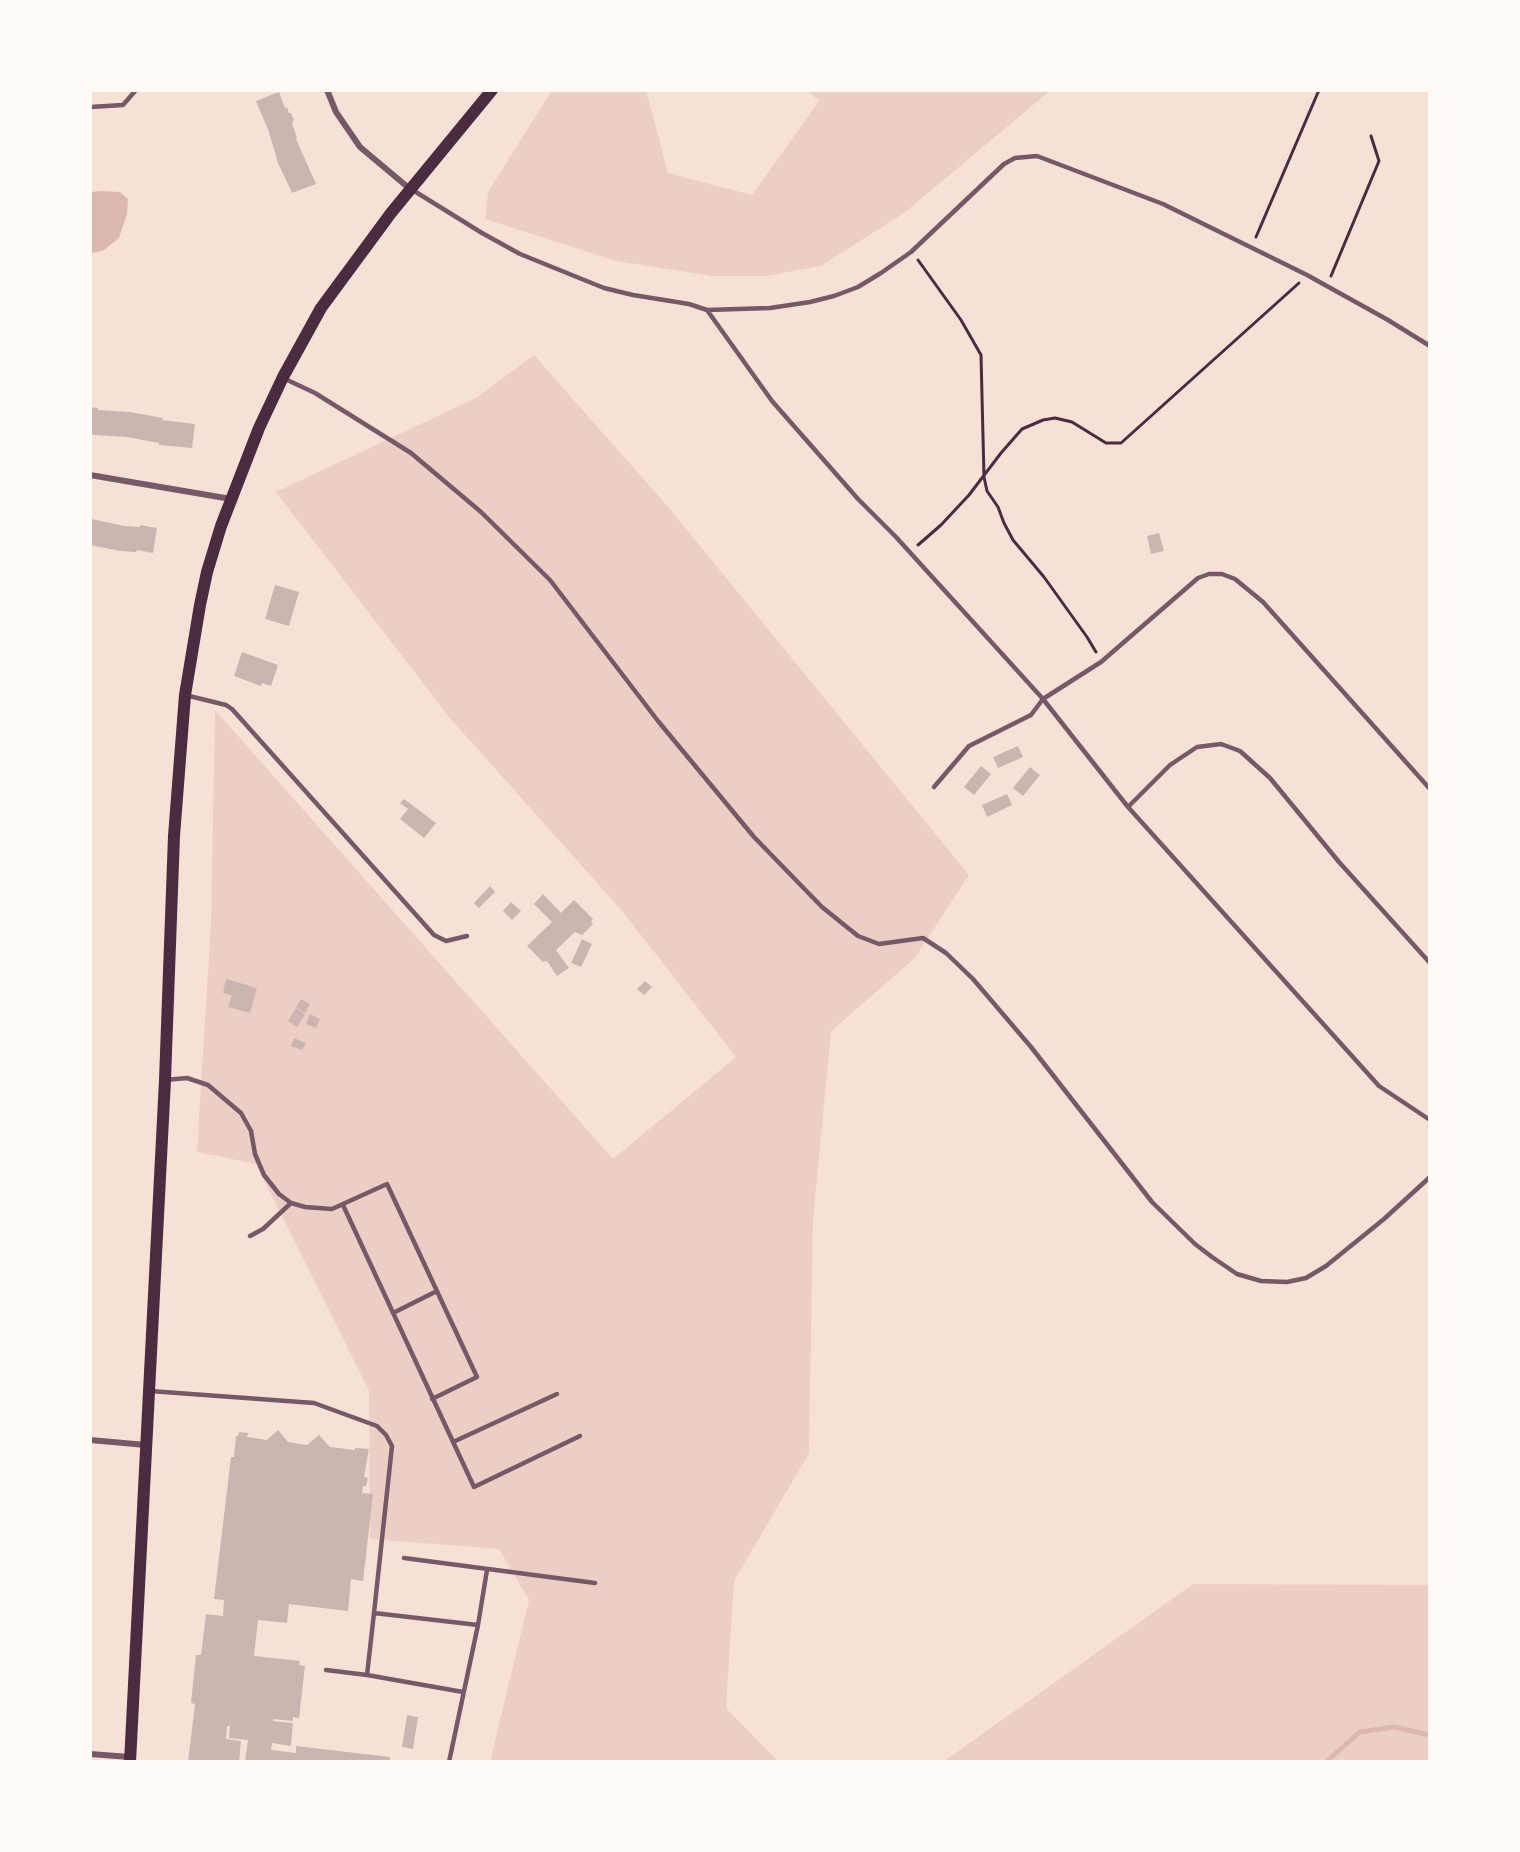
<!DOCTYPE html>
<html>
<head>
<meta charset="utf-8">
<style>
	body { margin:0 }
	#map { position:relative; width:1520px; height:1852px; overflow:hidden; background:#f7e1d7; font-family:"Exo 2",sans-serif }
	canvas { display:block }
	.frame { position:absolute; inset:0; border:92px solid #fffaf5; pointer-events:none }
</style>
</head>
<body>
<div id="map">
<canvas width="1520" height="1852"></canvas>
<div class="frame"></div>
</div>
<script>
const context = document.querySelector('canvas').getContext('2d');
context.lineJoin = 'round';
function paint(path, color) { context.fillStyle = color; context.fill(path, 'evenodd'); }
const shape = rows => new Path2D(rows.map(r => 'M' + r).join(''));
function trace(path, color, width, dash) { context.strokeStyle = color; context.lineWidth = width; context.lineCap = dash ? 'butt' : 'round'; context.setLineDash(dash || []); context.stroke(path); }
paint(shape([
	[552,90,646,90,668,173,752,195,819,101,807,90,1051,90,904,213,821,266,766,276,712,276,616,261,485,219,488,192],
	[534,355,669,508,969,875,914,959,831,1031,813,1220,809,1453,734,1581,726,1708,779,1762,490,1762,529,1600,499,1549,370,1539,369,1391,256,1164,197,1152,211,922,215,710,613,1159,736,1057,623,912,449,717,276,492,476,398],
	[1193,1584,1430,1585,1430,1762,943,1762]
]), '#ebcfc5');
paint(shape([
	[102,191,120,192,128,199,127,214,119,238,104,250,90,254,90,192]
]), '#dcb8b0');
trace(shape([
	[1326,1762,1360,1732,1394,1727,1430,1735]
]), '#dcb8b0', 5);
paint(shape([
	[279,92,285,108,287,107,289,113,291,113,294,120,292,123,297,138,296,139,316,184,292,193,278,163,269,132,256,101],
	[90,407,98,408,98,410,130,412,163,418,162,420,195,424,192,448,159,445,159,443,127,437,94,435,90,433],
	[92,519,124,526,140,527,140,525,157,528,153,553,137,550,136,552,120,551,90,545],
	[1159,533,1164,551,1151,554,1147,536],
	[275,585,299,592,289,626,265,619],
	[242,652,278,665,271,686,262,683,261,686,234,676],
	[1018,746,1023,757,998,768,993,757],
	[981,766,991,774,974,795,964,787],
	[1030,767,1040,775,1023,796,1013,788],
	[1007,794,1012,805,987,817,982,805],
	[404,799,436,823,424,838,400,819,408,809,400,803],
	[490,886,495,892,479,908,474,903],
	[543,894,561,913,574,900,593,919,591,922,593,924,582,935,575,932,556,950,569,968,557,976,547,961,543,962,527,946,552,922,534,904],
	[511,902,521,911,512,920,503,911],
	[582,939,592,944,581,967,571,963],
	[226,979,257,988,250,1013,228,1007,232,995,223,993],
	[645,981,652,987,644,995,637,989],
	[301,999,310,1004,305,1013,296,1007],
	[296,1008,305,1014,297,1027,288,1021],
	[310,1014,320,1019,316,1028,306,1024],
	[294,1038,306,1043,302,1050,291,1046],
	[278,1430,288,1442,307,1445,319,1435,330,1447,355,1450,355,1448,369,1449,364,1477,368,1478,366,1486,363,1486,362,1495,363,1493,373,1494,363,1581,351,1579,348,1611,289,1604,287,1623,258,1620,254,1656,300,1661,299,1665,305,1666,299,1718,293,1717,293,1721,274,1719,273,1721,293,1723,291,1746,272,1743,271,1750,296,1753,296,1746,390,1757,390,1762,245,1762,248,1740,229,1738,230,1726,227,1726,226,1739,241,1741,239,1762,188,1762,195,1704,191,1703,196,1655,201,1655,206,1614,223,1616,224,1600,214,1599,231,1457,234,1457,236,1436,238,1436,239,1432,248,1433,247,1437,267,1440],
	[407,1715,418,1717,413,1749,402,1747]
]), '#ccb4b1');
trace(shape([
	[1256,237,1319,90],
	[918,260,961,320,981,355,984,477,987,491,998,507,1004,523,1013,540,1044,577,1087,637,1096,652],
	[1331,276,1379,161,1371,136],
	[918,545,941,525,969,495,1001,453,1022,429,1043,420,1055,418,1072,422,1106,443,1121,443,1299,283]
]), '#4a2c40', 3);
trace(shape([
	[90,107,123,105,136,90],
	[411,189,482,233,520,254,604,288,633,295,689,304,707,310,772,401,858,499,896,537,1043,699,1128,807,1379,1086,1430,1120],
	[707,310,770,308,810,302,834,296,858,287,881,273,911,252,1004,164,1015,158,1037,156,1163,204,1307,275,1388,320,1430,346],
	[283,378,315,393,411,453,481,512,550,580,658,721,754,837,822,907,858,936,879,944,923,938,946,953,973,979,1031,1047,1152,1202,1195,1244,1212,1257,1237,1274,1261,1281,1287,1282,1306,1278,1326,1266,1384,1219,1430,1177],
	[185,695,226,705,232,709,434,935,446,941,467,936],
	[934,787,969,746,1031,715,1043,699,1101,662,1198,578,1209,574,1222,574,1235,579,1263,602,1430,789],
	[1128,807,1170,765,1197,747,1221,744,1240,751,1270,778,1339,862,1430,963],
	[165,1080,187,1078,208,1085,241,1113,251,1131,255,1154,264,1175,279,1194,291,1203,305,1207,332,1209,387,1184,477,1377,432,1399],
	[343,1205,474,1487,580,1436],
	[250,1236,263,1229,291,1203],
	[393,1313,437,1291],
	[150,1391,314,1403,377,1426,386,1435,392,1446,374,1613,478,1625,449,1762],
	[453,1442,557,1394],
	[404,1558,595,1583],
	[374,1613,367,1675,463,1692],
	[478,1625,487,1570],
	[326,1670,367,1675]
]), '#755966', 4.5);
trace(shape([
	[327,90,336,112,360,147,410,189],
	[90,475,231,499],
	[90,1440,146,1445],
	[90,1754,130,1757]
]), '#755966', 6);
trace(shape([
	[130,1762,165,1080,174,836,185,695,200,605,207,572,221,526,259,428,283,377,321,308,391,213,492,90]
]), '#4a2c40', 12);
</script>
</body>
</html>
